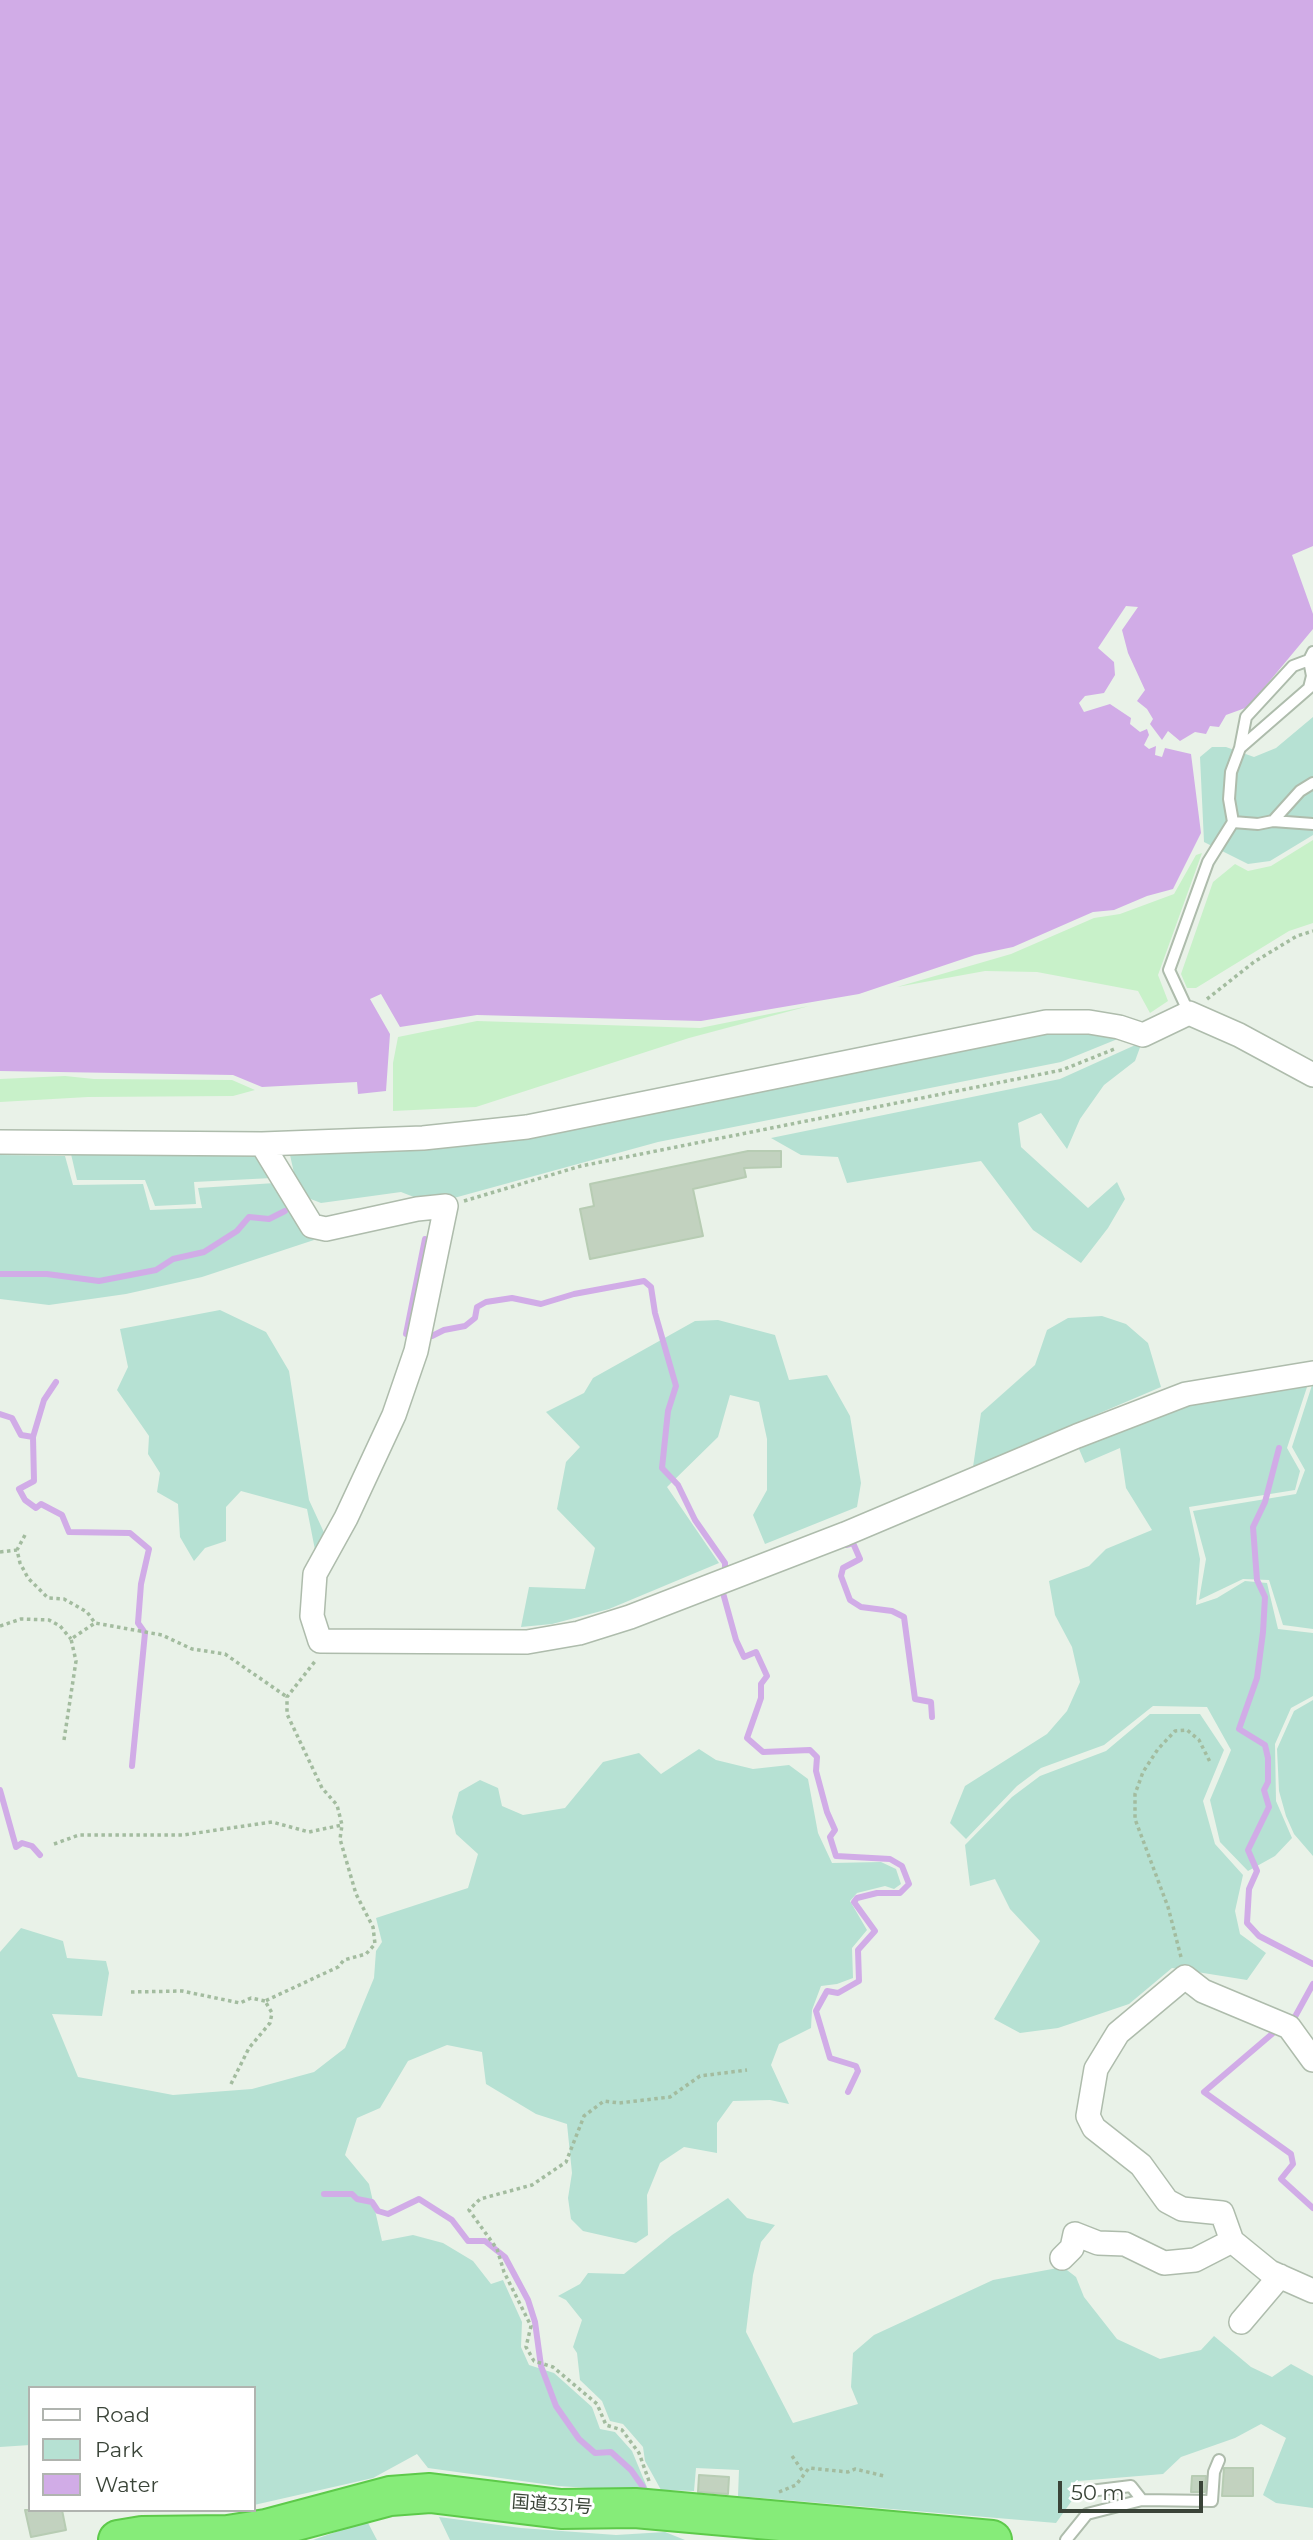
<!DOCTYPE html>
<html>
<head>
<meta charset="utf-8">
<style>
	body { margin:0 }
	#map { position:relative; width:1313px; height:2540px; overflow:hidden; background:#e9f2e8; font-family:Montserrat,sans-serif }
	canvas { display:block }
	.legend { position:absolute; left:28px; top:2386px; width:228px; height:126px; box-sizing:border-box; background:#fff; border:2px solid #b0b4af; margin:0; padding:9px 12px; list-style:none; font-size:21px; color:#3a4438 }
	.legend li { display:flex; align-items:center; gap:14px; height:35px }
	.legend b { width:35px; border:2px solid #b0b4af }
	.scale { position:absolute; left:1058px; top:2481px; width:145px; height:32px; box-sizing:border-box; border:4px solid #3a4438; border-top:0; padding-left:9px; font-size:21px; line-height:24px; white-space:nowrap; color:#3a4438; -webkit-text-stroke:5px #fff; paint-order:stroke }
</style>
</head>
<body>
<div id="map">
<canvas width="1313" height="2540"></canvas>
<ul class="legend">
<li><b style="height:9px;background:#fff"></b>Road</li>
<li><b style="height:19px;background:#b6e1d3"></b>Park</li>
<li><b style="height:19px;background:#d1ace7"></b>Water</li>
</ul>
<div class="scale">50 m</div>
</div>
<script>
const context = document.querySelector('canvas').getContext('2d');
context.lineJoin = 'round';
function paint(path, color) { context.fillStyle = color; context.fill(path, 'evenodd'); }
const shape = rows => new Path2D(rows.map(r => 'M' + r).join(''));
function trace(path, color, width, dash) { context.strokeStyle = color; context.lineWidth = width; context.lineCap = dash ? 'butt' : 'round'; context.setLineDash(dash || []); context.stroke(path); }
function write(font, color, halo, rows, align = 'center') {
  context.font = font + ' Montserrat,"Noto Sans JP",sans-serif'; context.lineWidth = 6; context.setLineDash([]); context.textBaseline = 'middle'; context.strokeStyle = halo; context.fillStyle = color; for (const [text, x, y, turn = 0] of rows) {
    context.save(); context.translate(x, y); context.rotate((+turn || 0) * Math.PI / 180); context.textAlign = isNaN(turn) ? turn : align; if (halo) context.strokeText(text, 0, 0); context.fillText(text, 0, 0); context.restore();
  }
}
paint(shape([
	[1313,717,1313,835,1270,861,1248,864,1204,842,1200,757,1212,747,1226,747,1254,757,1276,748],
	[1074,1031,1120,1038,1061,1062,658,1142,432,1204,401,1192,321,1203,308,1198,294,1173,290,1155,385,1152,520,1135,1040,1033],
	[1142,1042,1135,1061,1104,1085,1080,1119,1067,1149,1041,1113,1018,1123,1021,1147,1088,1208,1117,1182,1125,1199,1108,1228,1081,1263,1033,1230,981,1161,847,1183,838,1157,801,1155,771,1138,1060,1079],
	[71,1154,259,1154,272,1178,194,1182,196,1204,155,1206,145,1180,77,1180],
	[0,1155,65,1156,73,1185,143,1184,150,1210,202,1208,198,1188,275,1183,314,1240,202,1277,126,1294,49,1305,0,1299],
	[220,1310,266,1332,289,1371,309,1500,327,1539,316,1555,307,1509,241,1491,226,1507,226,1541,205,1548,194,1561,180,1537,178,1504,157,1492,160,1473,148,1454,149,1436,117,1390,128,1367,120,1329],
	[1102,1316,1126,1324,1148,1343,1161,1387,973,1467,981,1413,1035,1365,1047,1330,1068,1318],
	[718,1320,775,1335,789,1380,827,1375,850,1416,861,1483,857,1507,765,1544,753,1515,767,1490,767,1439,759,1402,730,1395,718,1437,667,1487,719,1563,609,1609,552,1624,521,1627,529,1587,585,1589,595,1548,557,1509,566,1462,580,1447,546,1412,584,1393,593,1378,695,1321],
	[1309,1381,1287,1448,1300,1471,1295,1490,1189,1507,1200,1559,1196,1605,1217,1598,1245,1581,1267,1583,1278,1629,1313,1633,1313,1696,1291,1708,1275,1744,1276,1801,1292,1838,1275,1856,1248,1871,1220,1842,1210,1800,1231,1750,1207,1707,1153,1706,1104,1745,1041,1768,1017,1786,966,1839,950,1823,965,1786,1047,1734,1067,1711,1080,1682,1072,1647,1055,1615,1049,1581,1089,1566,1106,1549,1152,1530,1126,1488,1120,1448,1085,1463,1076,1442,1197,1399],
	[1313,1382,1313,1629,1283,1625,1269,1580,1243,1579,1199,1600,1206,1559,1193,1511,1296,1494,1305,1470,1292,1447],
	[1313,1700,1313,1856,1294,1834,1286,1816,1279,1791,1277,1749,1294,1711],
	[1150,1714,1200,1714,1224,1750,1203,1801,1215,1844,1243,1875,1235,1911,1240,1934,1266,1953,1247,1980,1172,1968,1129,2004,1058,2028,1020,2033,994,2019,1040,1941,1010,1909,995,1879,970,1886,965,1845,1012,1797,1040,1776,1106,1751],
	[699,1749,716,1760,753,1769,789,1765,808,1779,818,1833,832,1863,881,1862,896,1869,901,1884,894,1889,885,1886,857,1893,850,1901,867,1930,852,1948,853,1978,837,1984,821,1986,812,2010,811,2028,779,2044,771,2065,789,2104,770,2100,733,2101,717,2123,717,2153,684,2147,660,2163,647,2195,648,2235,636,2243,583,2231,571,2219,568,2198,572,2173,567,2124,536,2114,486,2084,482,2052,447,2045,408,2061,380,2108,357,2118,345,2155,369,2184,382,2241,413,2235,443,2243,473,2261,491,2284,503,2280,522,2322,521,2347,529,2365,554,2373,592,2407,600,2429,615,2432,632,2451,649,2492,558,2486,428,2468,417,2454,373,2478,254,2505,254,2388,30,2388,30,2445,0,2447,0,1952,21,1928,63,1941,67,1958,106,1961,109,1973,102,2016,52,2014,78,2077,173,2095,252,2089,314,2072,345,2048,374,1978,376,1951,382,1942,376,1918,468,1888,478,1854,456,1834,452,1817,459,1792,480,1780,498,1788,502,1806,523,1815,565,1808,603,1762,639,1753,661,1774],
	[728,2198,747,2218,775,2225,761,2242,753,2275,746,2332,793,2423,858,2404,851,2387,853,2353,874,2335,993,2280,1063,2267,1076,2277,1084,2297,1117,2339,1160,2359,1201,2350,1214,2336,1251,2367,1272,2377,1291,2364,1313,2376,1313,2508,1276,2503,1263,2495,1286,2438,1261,2424,1235,2438,1181,2457,1163,2474,1078,2481,1073,2499,1056,2523,738,2496,739,2470,696,2468,694,2491,661,2490,645,2461,643,2447,623,2424,610,2421,602,2401,580,2380,577,2353,573,2347,582,2320,566,2300,558,2296,580,2284,588,2273,624,2274,672,2235],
	[439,2517,521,2528,616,2535,665,2532,685,2540,450,2540],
	[367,2521,377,2540,313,2540]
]), '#b6e1d3');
paint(shape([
	[1313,840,1313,923,1289,931,1196,988,1187,988,1181,974,1213,882,1235,864,1248,871,1271,866],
	[1202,853,1158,975,1168,1001,1150,1013,1138,991,1037,972,985,971,897,987,1011,954,1094,918,1120,914,1174,894,1196,855],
	[809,1006,689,1038,476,1107,393,1111,393,1063,398,1037,477,1021,700,1028],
	[65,1076,94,1079,232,1080,255,1090,233,1096,88,1097,0,1102,0,1079]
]), '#c8f1c9');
paint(shape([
	[0,0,1313,0,1313,546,1292,555,1313,614,1313,629,1248,707,1226,715,1219,727,1210,726,1206,734,1195,732,1180,741,1168,731,1162,740,1150,724,1153,719,1147,709,1137,701,1145,690,1128,653,1122,630,1138,607,1126,606,1098,648,1114,662,1115,675,1104,693,1085,696,1079,703,1084,712,1110,704,1131,718,1130,724,1140,732,1147,729,1149,735,1144,745,1149,749,1156,746,1155,755,1162,757,1165,748,1191,754,1201,833,1173,889,1147,896,1114,910,1093,912,1013,947,975,955,859,994,701,1021,477,1015,400,1027,381,994,370,999,390,1034,386,1091,358,1094,357,1082,262,1087,233,1075,0,1071]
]), '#d1ace7');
trace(shape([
	[425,1239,406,1334,432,1336,444,1330,465,1326,475,1318,477,1307,486,1302,512,1298,541,1304,574,1294,644,1281,651,1287,655,1313,676,1386,668,1411,662,1468,678,1485,695,1520,725,1563,725,1576],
	[0,1274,47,1274,99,1281,156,1270,173,1259,204,1252,237,1231,249,1217,269,1219,285,1211],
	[0,1414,12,1418,21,1435,33,1437,34,1481,19,1489,25,1500,36,1508,41,1504,62,1515,69,1532,130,1533,149,1549,141,1584,138,1623,145,1633,132,1766],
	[33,1437,44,1400,56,1382],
	[1279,1448,1265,1502,1253,1527,1257,1580,1265,1597,1263,1632,1257,1678,1239,1729,1265,1745,1268,1758,1268,1782,1264,1790,1269,1807,1248,1850,1257,1871,1249,1889,1247,1923,1259,1936,1313,1964],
	[846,1545,853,1543,860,1559,843,1568,841,1576,850,1600,861,1607,892,1611,904,1617,915,1699,931,1702,932,1717],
	[724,1586,723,1593,736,1640,744,1657,756,1652,767,1676,761,1684,761,1698,747,1738,763,1752,810,1750,817,1757,816,1771,827,1812,835,1830,830,1837,836,1856,890,1859,902,1866,909,1884,900,1893,877,1893,857,1898,854,1902,875,1931,858,1950,859,1981,838,1993,827,1991,816,2011,830,2058,856,2066,858,2071,848,2092],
	[0,1790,16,1847,22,1843,32,1846,40,1855],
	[1291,2024,1313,1984],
	[1279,2028,1204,2092,1291,2154,1293,2164,1281,2179,1313,2208],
	[324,2194,352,2194,357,2199,372,2202,378,2211,388,2214,419,2199,452,2220,468,2241,485,2241,505,2257,528,2300,535,2322,541,2366,556,2406,579,2439,595,2453,611,2452,631,2470,643,2487]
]), '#d1ace7', 6);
const building = shape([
	[748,1151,781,1151,781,1167,744,1168,746,1177,693,1189,703,1236,590,1259,580,1209,594,1206,590,1184,748,1151],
	[1224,2468,1253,2468,1253,2496,1222,2496,1224,2468],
	[699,2475,729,2477,728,2494,698,2492,699,2475],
	[1192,2476,1206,2476,1205,2492,1191,2492,1192,2476],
	[25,2510,62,2510,66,2530,31,2537,25,2510]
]);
paint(building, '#c2d2bf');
trace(building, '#b7ccb3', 2);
const lane = shape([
	[1240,748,1246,717,1293,666,1309,660],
	[1273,821,1313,824],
	[1233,822,1258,824,1273,821,1300,791,1313,783],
	[1189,1013,1169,970,1208,862,1233,822,1229,799,1231,772,1240,748,1309,688,1312,676,1309,660,1313,652],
	[1082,2492,1131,2486,1142,2500],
	[1066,2540,1087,2514,1142,2500,1212,2501,1214,2472,1219,2460]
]);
const street = shape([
	[0,1142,262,1144,423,1138,527,1127,1046,1022,1089,1022,1119,1027,1143,1035,1189,1013,1239,1035,1313,1075],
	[262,1144,312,1226,326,1229,417,1209,446,1206,416,1351,394,1415,346,1518,315,1574,312,1616,320,1641,527,1642,579,1633,630,1617,845,1534,1077,1436,1186,1394,1313,1373],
	[1313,2060,1289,2027,1203,1991,1185,1977,1118,2033,1096,2069,1088,2116,1094,2128,1141,2165,1167,2201,1182,2209,1222,2213,1232,2241,1270,2272,1313,2291],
	[1062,2258,1072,2248,1075,2234,1098,2243,1125,2244,1164,2263,1195,2260,1232,2241],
	[1241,2322,1280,2276]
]);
const highway = shape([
	[118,2540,142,2536,228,2535,266,2529,390,2496,430,2493,561,2509,635,2508,992,2540]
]);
trace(lane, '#aebcac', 14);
trace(street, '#aebcac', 26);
trace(highway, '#5dca4a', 42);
trace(shape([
	[1207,999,1254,962,1297,936,1313,931],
	[464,1201,581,1166,1062,1070,1117,1048],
	[25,1535,17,1550,20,1563,28,1578,48,1598,64,1599,87,1612,95,1623,162,1635,192,1649,225,1654,287,1697],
	[0,1552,17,1550],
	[0,1626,21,1619,49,1620,60,1626,71,1639],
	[64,1740,76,1661,71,1639,95,1623],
	[54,1844,79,1835,183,1835,272,1822,309,1832,342,1825],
	[1181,1957,1168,1907,1135,1819,1135,1794,1143,1772,1158,1749,1175,1731,1187,1730,1199,1740,1210,1762],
	[131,1992,182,1991,240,2003,251,1998,265,2001],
	[231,2084,249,2048,270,2023,272,2013,265,2001,338,1967,344,1960,366,1954,375,1944,373,1927,356,1894,340,1839,342,1825,337,1805,322,1788,287,1714,287,1697,316,1660],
	[792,2456,804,2473],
	[649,2481,639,2453,622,2430,606,2425,597,2404,553,2367,534,2361,526,2347,531,2326,504,2272,497,2249,469,2210,480,2199,532,2185,566,2162,584,2116,604,2101,619,2103,670,2097,700,2076,747,2070],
	[779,2492,796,2485,809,2468,848,2472,855,2469,884,2476]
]), '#a3bc9f', 3.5, [3.5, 3.5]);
trace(lane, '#fff', 10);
trace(street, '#fff', 23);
trace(highway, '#86ec79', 38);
write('18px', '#3a4438', '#fff', [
	["国道331号",552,2505,4]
]);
</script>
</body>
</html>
